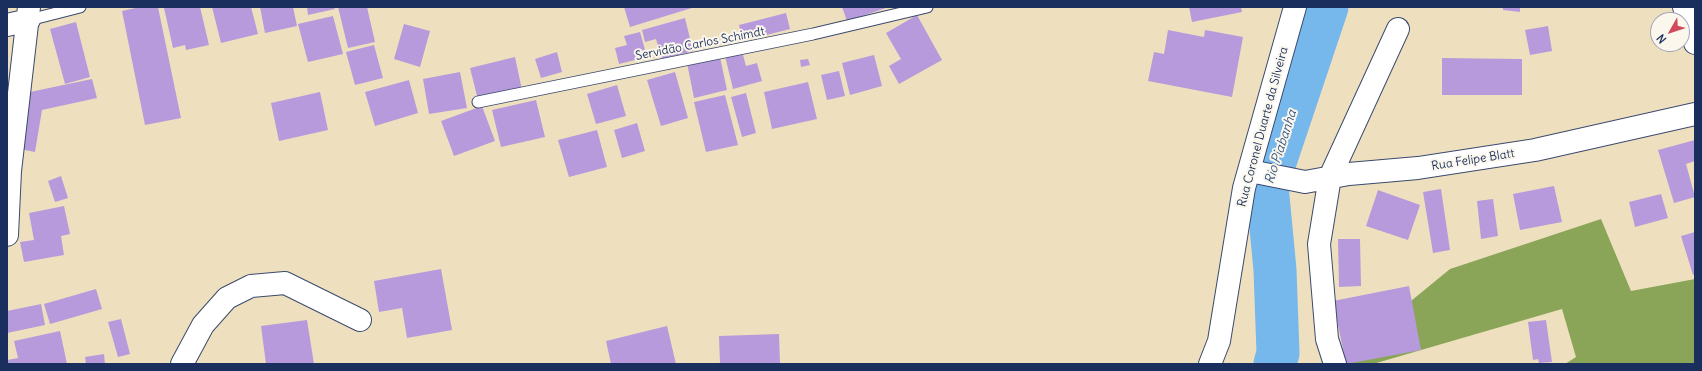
<!DOCTYPE html>
<html>
<head>
<meta charset="utf-8">
<style>
	body { margin:0 }
	#map { position:relative; width:1702px; height:371px; overflow:hidden; background:#eee0bf; font-family:Delius,sans-serif }
	canvas { display:block }
	.frame { position:absolute; inset:0; border:8px solid #1b2f5e; pointer-events:none }
	.north { position:absolute; left:1650px; top:12px; width:40px; height:40px; box-sizing:border-box; background:#fbf7ec; border:1px solid #a1a7b3; border-radius:50%; rotate:231deg; font-size:11px; font-weight:700; line-height:16px; text-align:center; color:#1b2f5e }
	.north::after { content:''; display:block; margin:auto; width:14px; height:18px; background:#d1495b; clip-path:polygon(50% 0,100% 100%,50% 72%,0 100%) }
</style>
</head>
<body>
<div id="map">
<canvas width="1702" height="371"></canvas>
<div class="frame"></div>
<div class="north">N</div>
</div>
<script>
const context = document.querySelector('canvas').getContext('2d');
context.lineJoin = 'round';
function paint(path, color) { context.fillStyle = color; context.fill(path, 'evenodd'); }
const shape = rows => new Path2D(rows.map(r => 'M' + r).join(''));
function trace(path, color, width, dash) { context.strokeStyle = color; context.lineWidth = width; context.lineCap = dash ? 'butt' : 'round'; context.setLineDash(dash || []); context.stroke(path); }
function write(font, color, halo, rows, align = 'center') {
  context.font = font + ' Delius,sans-serif'; context.lineWidth = 4; context.setLineDash([]); context.textBaseline = 'middle'; context.strokeStyle = halo; context.fillStyle = color; for (const [text, x, y, turn = 0] of rows) {
    context.save(); context.translate(x, y); context.rotate((+turn || 0) * Math.PI / 180); context.textAlign = isNaN(turn) ? turn : align; if (halo) context.strokeText(text, 0, 0); context.fillText(text, 0, 0); context.restore();
  }
}
paint(shape([
	[1601,219,1631,291,1695,279,1695,364,1565,364,1576,357,1562,309,1373,364,1334,364,1450,269]
]), '#8aa557');
trace(shape([
	[1275,364,1278,353,1275,270,1267,186,1327,7]
]), '#76b8eb', 43);
paint(shape([
	[140,7,158,7,181,118,145,125,122,11],
	[170,7,200,7,209,45,186,50,185,45,173,48,164,8],
	[212,7,251,7,258,34,221,43],
	[260,7,293,7,297,26,265,33],
	[307,7,334,7,335,9,308,15],
	[338,7,367,7,375,42,348,48],
	[624,7,695,7,630,27],
	[842,7,889,7,847,21],
	[1189,7,1241,7,1242,12,1192,22],
	[1503,7,1520,7,1520,12,1503,10],
	[786,13,790,29,743,41,739,25],
	[917,15,942,60,899,84,889,66,901,59,886,33],
	[333,16,343,54,308,62,298,24],
	[685,18,693,51,662,59,656,39,645,42,642,30],
	[76,22,90,77,65,84,50,29],
	[404,24,430,31,420,67,394,59],
	[1548,26,1552,51,1530,55,1525,30],
	[1168,30,1204,37,1205,30,1243,37,1232,97,1148,81,1154,52,1164,54],
	[640,32,647,57,619,64,615,48,627,45,624,36],
	[374,45,383,78,355,85,346,52],
	[742,51,746,66,757,63,762,81,733,89,725,56],
	[557,52,562,72,541,78,535,59],
	[874,55,882,86,850,95,842,63],
	[515,57,522,90,478,100,470,68],
	[720,57,727,90,694,98,687,63],
	[1442,58,1522,59,1522,95,1442,95],
	[808,59,810,65,801,67,800,60],
	[839,71,845,96,827,100,821,75],
	[460,72,467,108,429,114,423,79],
	[675,72,688,118,661,126,647,80],
	[92,79,97,98,42,110,35,152,20,149,30,92],
	[409,80,418,113,375,126,365,92],
	[808,82,817,119,772,129,764,92],
	[617,85,626,116,596,124,587,94],
	[320,92,328,130,279,141,271,103],
	[746,93,756,133,742,137,731,97],
	[725,95,738,145,706,152,694,102],
	[536,100,545,137,501,147,492,110],
	[482,106,495,141,454,156,441,121],
	[637,123,645,151,622,158,614,130],
	[597,130,607,167,569,177,558,140],
	[1695,140,1695,161,1686,164,1695,197,1674,203,1658,150],
	[61,176,68,198,55,202,48,181],
	[1554,186,1562,222,1520,230,1513,194],
	[1441,189,1450,250,1433,253,1423,192],
	[1378,190,1420,205,1408,240,1366,226],
	[1661,194,1668,218,1635,227,1629,202],
	[1493,199,1498,236,1481,239,1477,201],
	[64,206,70,234,61,236,64,255,24,262,20,242,34,240,29,213],
	[1695,232,1695,274,1693,275,1681,236],
	[1338,239,1360,239,1361,286,1339,287],
	[441,269,452,330,407,338,402,308,379,312,374,281],
	[1409,286,1421,350,1346,364,1333,301],
	[96,289,102,309,50,324,44,304],
	[41,304,45,325,7,333,7,311],
	[121,319,130,354,118,357,108,322],
	[307,320,314,364,266,364,261,326],
	[1546,320,1552,362,1539,363,1538,359,1533,360,1528,322],
	[667,326,676,364,611,364,606,341],
	[60,331,67,364,8,364,7,360,18,358,14,341],
	[779,334,780,364,720,364,719,336],
	[104,354,105,364,86,364,85,357]
]), '#b79adb');
const service = shape([
	[29,20,80,7],
	[478,102,813,34,927,7]
]);
const minor = shape([
	[1684,7,1695,43],
	[7,25,29,20],
	[1250,171,1305,182,1349,174,1418,168,1535,150,1695,114],
	[7,235,10,171,29,7],
	[182,364,203,325,227,298,251,286,285,283,360,320],
	[1210,364,1219,341,1244,188,1295,7],
	[1335,364,1327,339,1319,244,1330,177,1398,29]
]);
trace(service, '#3b4a6d', 13);
trace(minor, '#3b4a6d', 24);
trace(service, '#fff', 11);
trace(minor, '#fff', 22);
write('12px', '#1b2f5e', '#fbf7ec', [
	["Servidão Carlos Schimdt",700,44,-11],
	["Rua Coronel Duarte da Silveira",1263,127,-75],
	["Rua Felipe Blatt",1473,160,-9]
]);
write('italic 13px', '#365888', '#fbf7ec', [
	["Rio Piabanha",1281,147,-72]
]);
</script>
</body>
</html>
